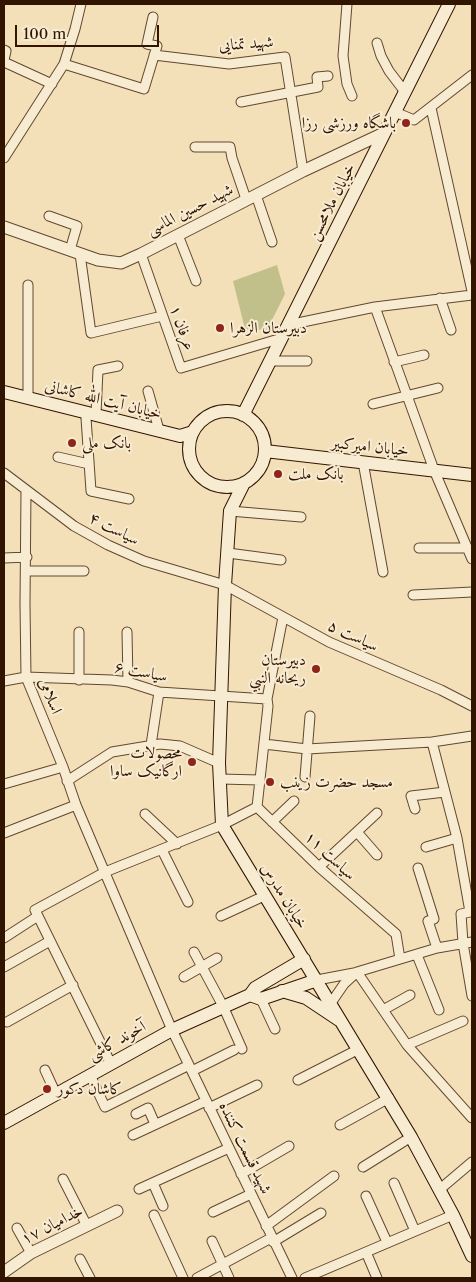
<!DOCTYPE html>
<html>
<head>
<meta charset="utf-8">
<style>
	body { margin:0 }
	#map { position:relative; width:476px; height:1282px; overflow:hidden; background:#f3e0b9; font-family:"Libre Caslon Text",serif }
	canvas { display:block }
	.frame { position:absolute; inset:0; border:5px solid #321500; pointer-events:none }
	.scale { position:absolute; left:15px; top:25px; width:144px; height:22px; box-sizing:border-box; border:2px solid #321500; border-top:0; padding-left:6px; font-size:15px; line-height:18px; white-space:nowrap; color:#321500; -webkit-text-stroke:4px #f7ebd2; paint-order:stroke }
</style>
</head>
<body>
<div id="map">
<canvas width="476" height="1282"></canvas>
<div class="frame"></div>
<div class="scale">100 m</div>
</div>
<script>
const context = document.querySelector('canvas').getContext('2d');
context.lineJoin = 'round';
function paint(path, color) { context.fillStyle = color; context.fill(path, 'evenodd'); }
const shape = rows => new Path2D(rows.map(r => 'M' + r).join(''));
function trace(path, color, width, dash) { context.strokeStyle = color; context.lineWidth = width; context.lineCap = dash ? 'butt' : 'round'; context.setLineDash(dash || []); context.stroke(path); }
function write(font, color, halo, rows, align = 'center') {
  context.font = font + ' "Libre Caslon Text",Amiri,serif'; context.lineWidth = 4; context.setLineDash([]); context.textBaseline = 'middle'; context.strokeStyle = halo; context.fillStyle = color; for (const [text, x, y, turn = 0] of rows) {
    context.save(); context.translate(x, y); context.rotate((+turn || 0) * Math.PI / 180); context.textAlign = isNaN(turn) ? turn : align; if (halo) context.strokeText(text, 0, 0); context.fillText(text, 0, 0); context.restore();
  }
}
paint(shape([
	[277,265,285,294,267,330,245,329,233,281]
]), '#c2c08a');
const minor = shape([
	[347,4,343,56,347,84,352,96],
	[377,43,381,56,389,71,405,92],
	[4,50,6,51,4,60],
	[154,55,229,64,285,57,303,171],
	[4,62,52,84],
	[64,64,144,89,157,46,147,44,153,17],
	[241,102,318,87,317,77,328,76],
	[431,108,472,291],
	[395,112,414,120,472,75],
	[195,147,230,147,232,158,246,199],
	[4,158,64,64,75,29,81,4],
	[256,195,272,242],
	[49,216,77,226,70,250],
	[178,235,196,281],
	[80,254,91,333,162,316],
	[141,254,181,368,282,338],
	[28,285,28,398],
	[440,298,451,330],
	[375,307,434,470,472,559],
	[288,325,375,307,472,295],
	[270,361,307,361],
	[394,362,424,355],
	[148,391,159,430],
	[373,404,438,388],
	[96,414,98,370,118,366],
	[86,418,91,491,129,499],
	[58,457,89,464],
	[363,462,383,572],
	[4,473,74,526,108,545,144,561,225,585,329,642,441,690,472,706],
	[26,490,25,604,26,677,63,767,76,805,172,1030,292,1278],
	[230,511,301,517],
	[419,548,468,548],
	[228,553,281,560],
	[4,558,27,557],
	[26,571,84,571],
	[413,595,472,592],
	[127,632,128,682],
	[79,680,79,632],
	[4,681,26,677,112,680,128,682,159,692,267,699],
	[432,742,457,838,470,912,461,914,463,943,472,996],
	[264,744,307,749,432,742,472,736],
	[151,745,159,692],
	[305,777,310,716],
	[220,779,260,780],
	[67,781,112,752,160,744,180,746,219,763],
	[4,784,63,767],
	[257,807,319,867,396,934,400,959],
	[257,807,268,706,267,699,283,617],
	[415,809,411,796,445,792],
	[145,814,177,844],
	[272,822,294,801],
	[357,832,377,855],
	[4,833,76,805],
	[426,847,457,838],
	[162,850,188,902],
	[319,867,377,813],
	[418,868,434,919,428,921,437,948],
	[221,916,264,896],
	[4,938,38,916],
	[194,952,223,1006,242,1049],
	[417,955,439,1010],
	[4,967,50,941],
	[357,972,407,1045,472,1118],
	[184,977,217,958],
	[317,980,354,973],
	[261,999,275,1029],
	[331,1003,344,984,357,972,437,948,472,942],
	[383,1010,410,995],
	[7,1022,73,985],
	[407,1045,463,1021],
	[111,1064,35,910,105,872,222,825,257,807],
	[45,1070,56,1094],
	[192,1071,234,1050],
	[90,1075,105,1107,189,1065],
	[298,1080,359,1049],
	[209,1108,257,1085],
	[136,1114,148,1108,155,1124],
	[340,1125,389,1098],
	[133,1135,206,1101],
	[363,1167,411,1137],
	[241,1174,289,1146],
	[63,1179,87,1226],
	[153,1183,163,1206],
	[394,1183,415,1231],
	[139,1189,229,1148],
	[439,1190,472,1162],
	[366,1196,387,1242],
	[213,1212,251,1194],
	[154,1215,183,1278],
	[266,1226,334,1176],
	[17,1228,31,1253],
	[212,1241,229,1278],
	[273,1242,321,1213],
	[366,1252,377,1278],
	[80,1259,90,1278],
	[197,1278,271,1238],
	[305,1278,453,1215]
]);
const tertiary = shape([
	[4,227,98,260,121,263,141,254,303,171,384,133],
	[4,1272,31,1253,117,1211]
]);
const secondary = shape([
	[4,392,180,436,193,432],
	'189 449a38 38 0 1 1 76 0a38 38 0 1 1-76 0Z',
	[243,415,449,4],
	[265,451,472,475],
	[244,483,230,511,225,585,219,763,222,825,411,1137,453,1215,472,1256],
	[282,991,306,998,339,1020],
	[250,995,261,999,317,980],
	[4,1123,172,1030,250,995,255,988,304,959]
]);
trace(minor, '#62482e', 11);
trace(tertiary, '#62482e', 13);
trace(secondary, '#321500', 14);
trace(minor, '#f7ebd2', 9);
trace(tertiary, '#f7ebd2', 11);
trace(secondary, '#f7ebd2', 12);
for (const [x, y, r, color] of [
	[406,123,5,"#8f2418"],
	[220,328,5,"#8f2418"],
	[72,443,5,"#8f2418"],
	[278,474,5,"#8f2418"],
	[316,669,5,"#8f2418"],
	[192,762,5,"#8f2418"],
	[270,782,5,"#8f2418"],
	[47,1089,5,"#8f2418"]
]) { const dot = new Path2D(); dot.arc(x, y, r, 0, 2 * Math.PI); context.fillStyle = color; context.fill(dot); trace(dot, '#f7ebd2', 2); }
write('16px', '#321500', '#f7ebd2', [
	["شهید تمنایی",246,44,-4],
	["خیابان ملامحسن",332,202,-63],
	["شهید حسین الماسی",190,210,-27],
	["عرفان ۱",182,328,71],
	["خیابان آیت الله کاشانی",103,400,14],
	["خیابان امیرکبیر",370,447,6],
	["سیاست ۴",114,529,27],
	["سیاست ۵",353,636,25],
	["سیاست ۶",141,672,11],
	["اسلامی",50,696,68],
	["سیاست ۱۱",330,856,43],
	["خیابان مدرس",284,896,58],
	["آخوند کاشی",117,1041,-29],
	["شهید قسمت کننده",245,1148,64],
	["خدامیان ۱۷",52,1225,-27]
]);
write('16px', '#321500', '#f7ebd2', [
	["باشگاه ورزشی رزا",396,123,"right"],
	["دبیرستان الزهرا",230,328],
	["بانک ملی",82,443],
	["بانک ملت",288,474],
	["دبيرستان",306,660,"right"],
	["ريحانه النبي",306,678,"right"],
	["محصولات",182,753,"right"],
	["ارگانیک ساوا",182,771,"right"],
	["مسجد حضرت زینب",280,782],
	["کاشان دکور",57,1089]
], 'left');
</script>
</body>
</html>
